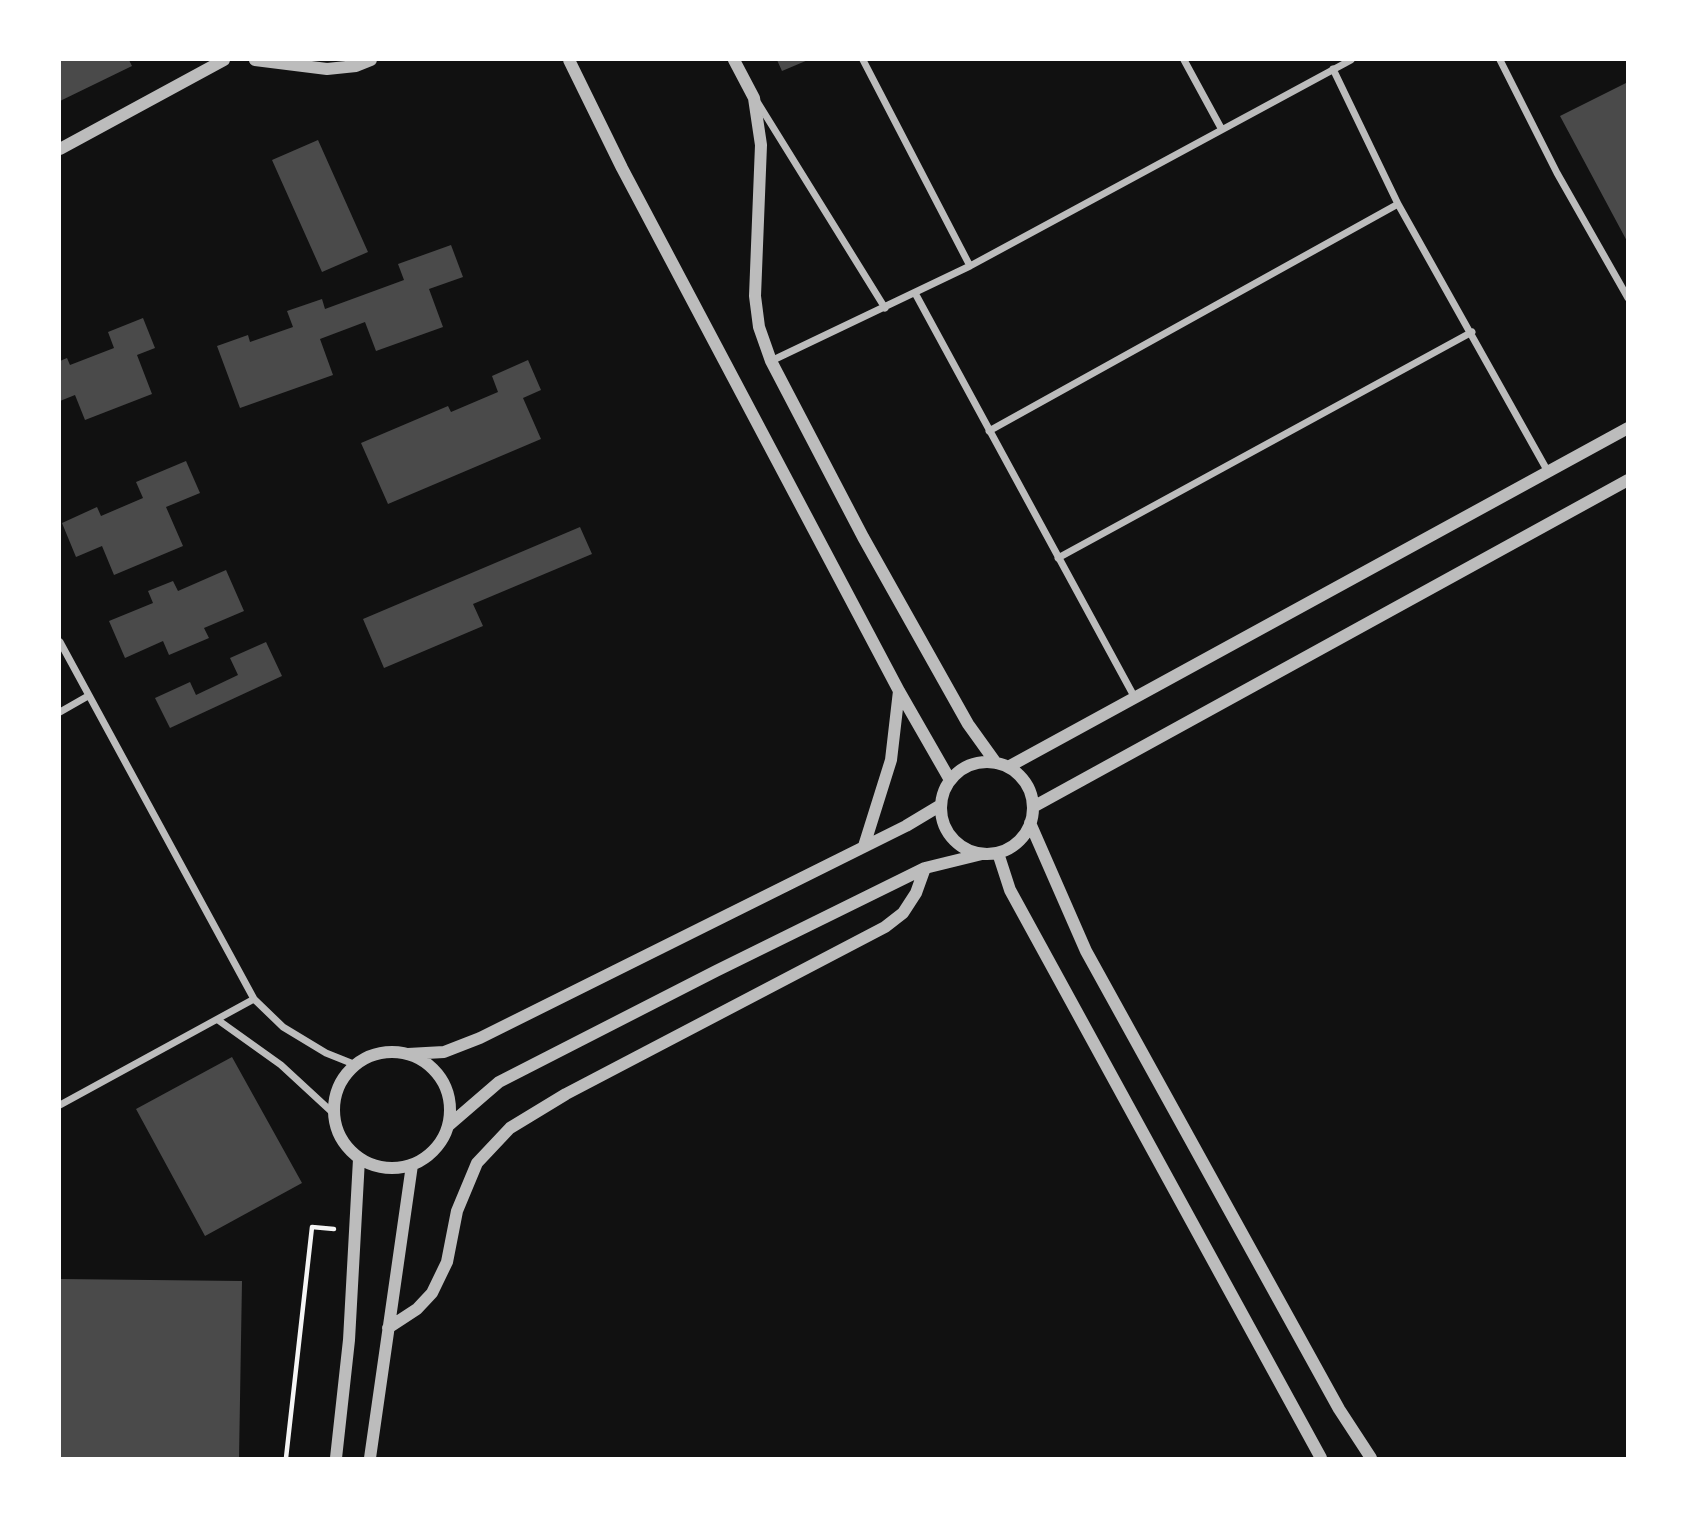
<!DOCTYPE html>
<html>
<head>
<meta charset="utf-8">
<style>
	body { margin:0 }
	#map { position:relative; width:1687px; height:1518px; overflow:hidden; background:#111; font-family:Mulish,sans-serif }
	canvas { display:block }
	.frame { position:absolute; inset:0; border:61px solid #fff; pointer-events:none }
</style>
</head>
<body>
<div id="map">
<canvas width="1687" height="1518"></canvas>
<div class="frame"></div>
</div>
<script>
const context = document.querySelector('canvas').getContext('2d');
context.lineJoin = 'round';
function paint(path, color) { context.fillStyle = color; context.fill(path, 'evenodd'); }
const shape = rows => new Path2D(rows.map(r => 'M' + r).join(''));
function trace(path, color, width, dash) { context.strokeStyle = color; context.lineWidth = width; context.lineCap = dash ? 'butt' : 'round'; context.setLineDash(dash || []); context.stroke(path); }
paint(shape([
	[60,60,129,60,132,66,60,101],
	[777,60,808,60,782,71],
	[1628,82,1628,243,1560,116],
	[318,140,368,252,322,272,272,160],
	[451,245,463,277,429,289,443,327,376,351,365,322,320,339,333,375,240,408,217,346,248,335,250,342,293,327,287,311,322,299,325,309,404,280,398,264],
	[143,318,155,348,137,355,152,394,85,420,75,395,60,401,60,361,67,358,70,365,114,348,108,332],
	[528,360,541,390,523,398,541,439,388,504,361,443,448,406,451,412,498,392,492,376],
	[186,461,200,493,166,507,183,546,114,575,102,546,76,557,62,523,97,507,101,516,143,498,136,482],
	[580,527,592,554,473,604,483,626,384,668,363,619],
	[226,570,244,611,204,628,209,638,169,655,163,641,125,658,109,621,153,603,148,591,173,581,178,591],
	[266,642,282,676,170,728,155,698,190,682,196,695,238,675,230,658],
	[232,1057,302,1183,205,1236,136,1109],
	[60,1279,242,1281,239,1458,60,1458]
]), '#4a4a4a');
trace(shape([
	[286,1458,312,1227,334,1229]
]), '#f5f5f5', 4.5);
trace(shape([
	[863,60,970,266],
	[1184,60,1221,128],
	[1500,60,1557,173,1628,298],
	[1333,69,1398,204,1547,470],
	[758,103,885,308],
	[915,293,1135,698],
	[771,361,970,266,1351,60],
	[989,431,1398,204],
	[1058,558,1472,332],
	[60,642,254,999,283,1027,326,1053,356,1065],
	[60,712,88,696],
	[218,1020,281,1065,333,1113],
	[60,1105,254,999]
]), '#bcbcbc', 7);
trace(shape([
	[255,60,327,69,356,66,371,60],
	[569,60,622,168,899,691,950,780],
	[734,60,754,98,761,145,755,296,759,327,771,361,863,537,968,724,996,763],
	[60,149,224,60],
	'941 808a46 46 0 1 1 92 0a46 46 0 1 1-92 0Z',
	[1008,767,1628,428],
	[1033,807,1628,480],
	[1030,823,1086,951,1339,1409,1371,1458],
	[864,846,891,760,899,691],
	[998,853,1010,890,1321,1458],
	'334 1110a58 58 0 1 1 116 0a58 58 0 1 1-116 0Z',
	[408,1054,444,1052,480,1038,906,826,941,805],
	[448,1126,499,1082,716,971,925,868,982,854],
	[388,1328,417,1309,432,1293,447,1262,457,1211,477,1163,510,1128,566,1094,885,927,903,913,916,893,925,868],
	[336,1458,349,1340,359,1159],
	[370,1458,412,1165]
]), '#bcbcbc', 12);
</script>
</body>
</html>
